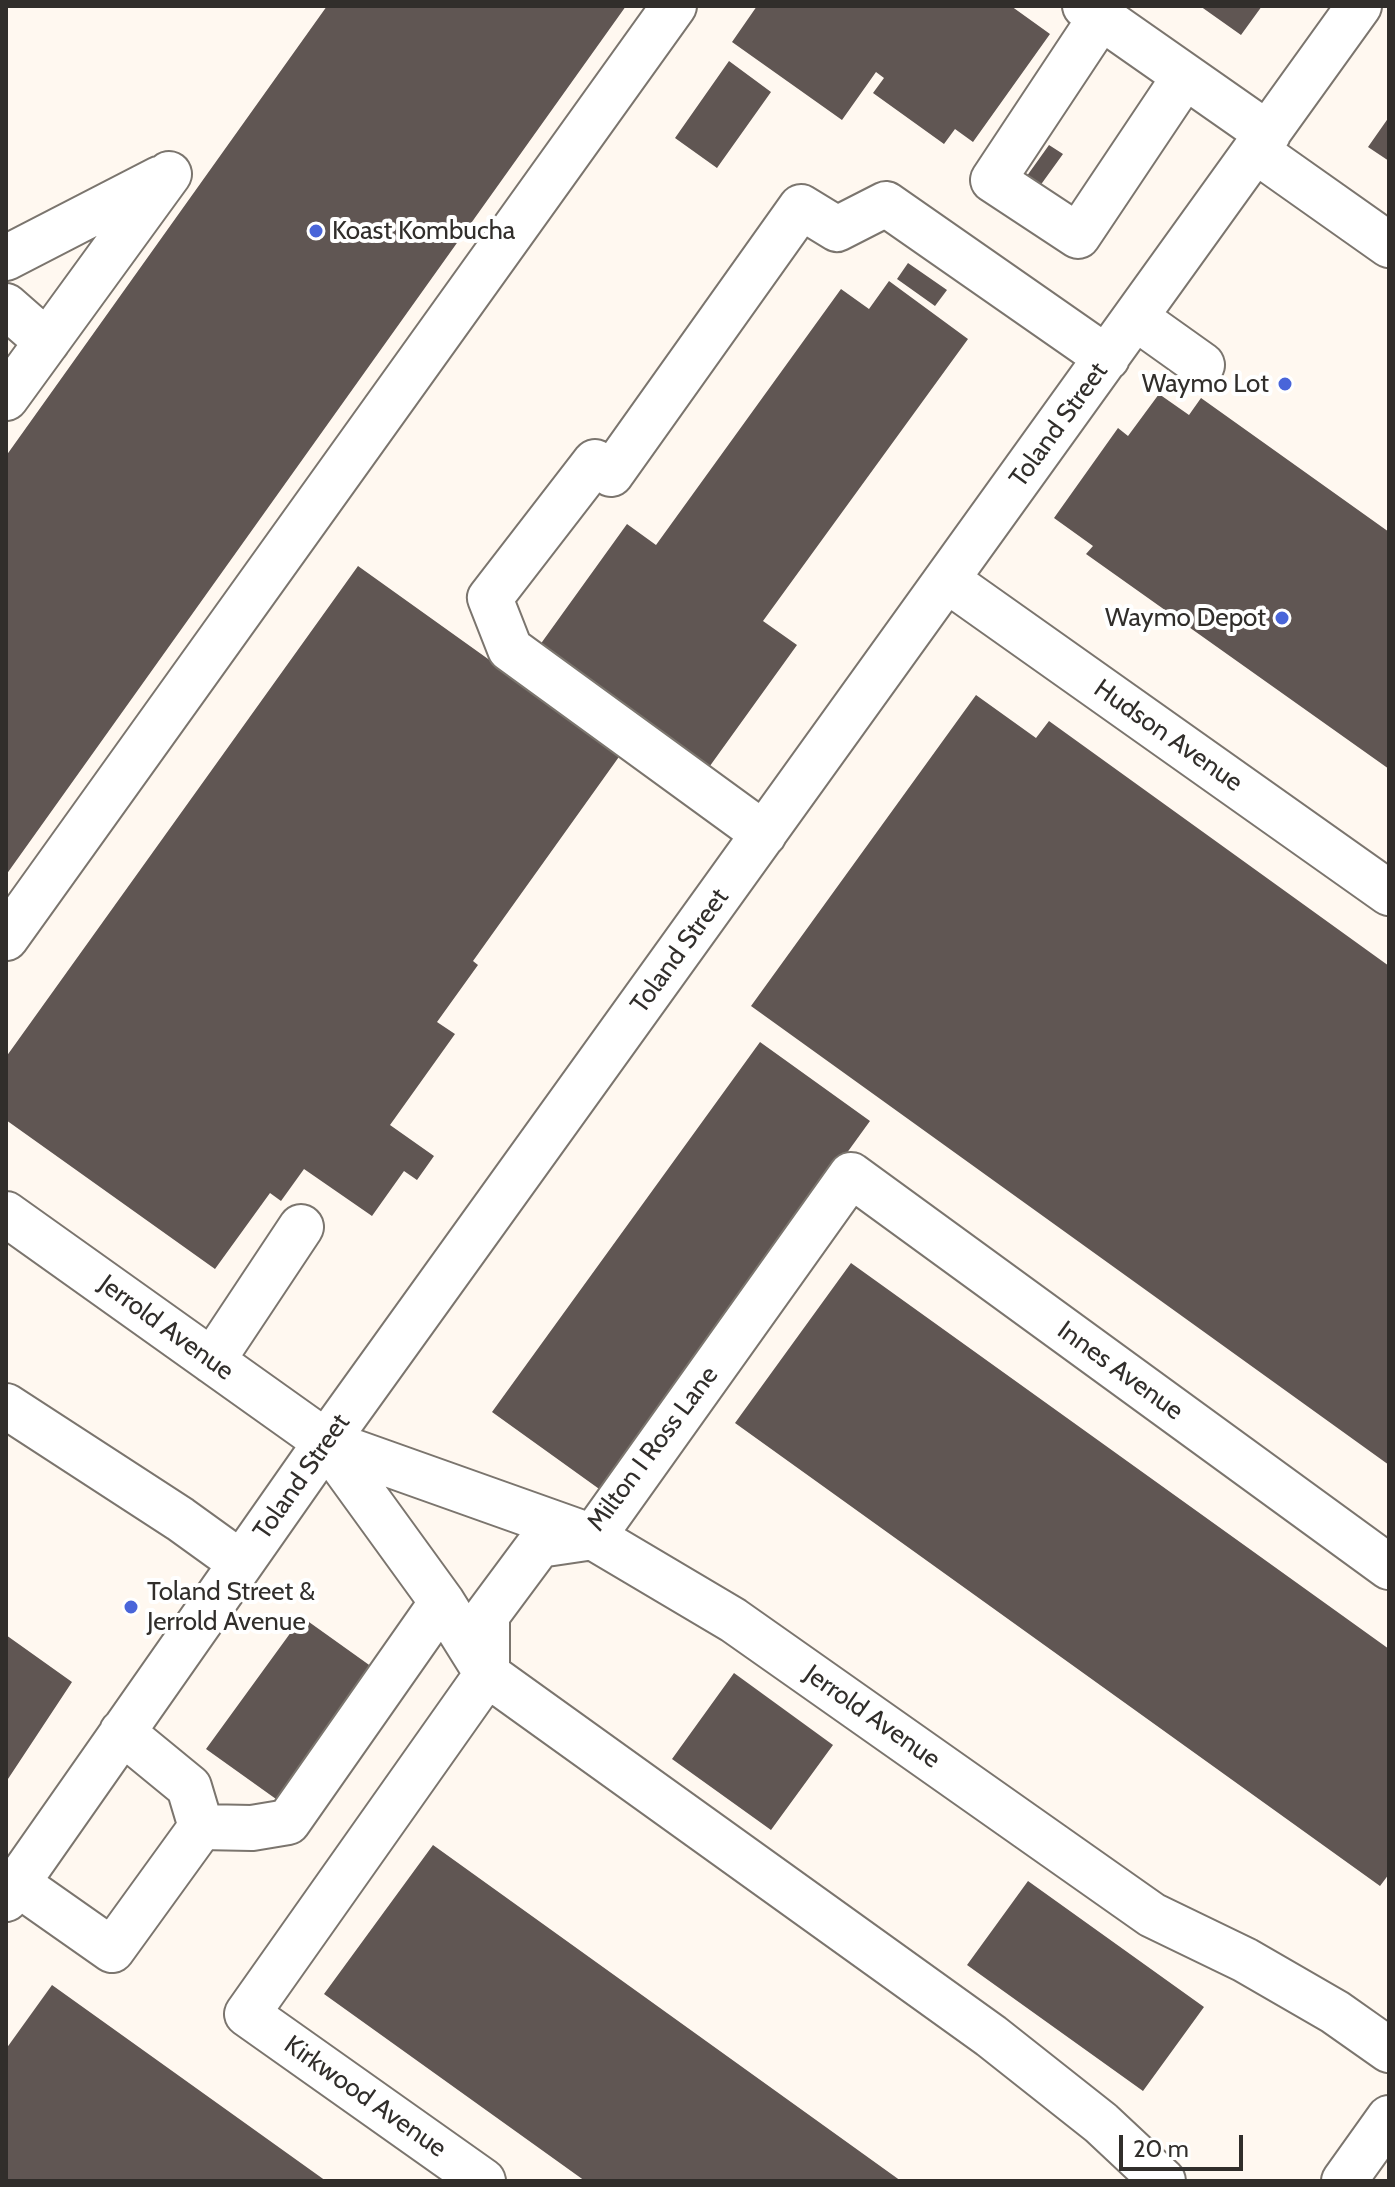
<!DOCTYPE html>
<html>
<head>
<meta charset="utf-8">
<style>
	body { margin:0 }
	#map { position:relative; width:1395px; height:2187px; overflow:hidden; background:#fff8f0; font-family:Cabin,sans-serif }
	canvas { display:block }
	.frame { position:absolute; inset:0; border:8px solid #312e2b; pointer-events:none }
	.scale { position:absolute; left:1119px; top:2135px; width:124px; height:36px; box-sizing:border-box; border:4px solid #312e2b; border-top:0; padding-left:10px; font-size:24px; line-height:28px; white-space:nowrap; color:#312e2b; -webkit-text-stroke:6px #fff; paint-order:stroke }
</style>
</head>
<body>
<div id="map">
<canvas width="1395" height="2187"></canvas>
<div class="frame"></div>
<div class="scale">20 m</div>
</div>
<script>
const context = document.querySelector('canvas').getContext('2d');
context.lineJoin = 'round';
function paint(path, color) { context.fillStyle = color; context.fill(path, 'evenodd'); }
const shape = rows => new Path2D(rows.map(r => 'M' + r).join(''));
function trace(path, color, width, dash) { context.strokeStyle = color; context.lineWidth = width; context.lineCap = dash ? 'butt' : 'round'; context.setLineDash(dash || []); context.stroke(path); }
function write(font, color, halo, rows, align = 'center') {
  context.font = font + ' Cabin,sans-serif'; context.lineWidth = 8; context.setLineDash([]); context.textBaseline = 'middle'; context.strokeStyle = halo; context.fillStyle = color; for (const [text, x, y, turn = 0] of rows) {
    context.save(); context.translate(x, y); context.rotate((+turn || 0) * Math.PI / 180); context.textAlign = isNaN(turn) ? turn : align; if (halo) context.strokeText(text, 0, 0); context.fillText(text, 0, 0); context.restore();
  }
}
paint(shape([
	[327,6,626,6,6,875,6,456],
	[757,6,1011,6,1050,34,973,142,955,129,944,144,873,93,884,78,876,72,842,120,732,42],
	[1200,6,1262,6,1241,35],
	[729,61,771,92,717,168,675,138],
	[1389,117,1389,161,1368,147],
	[1049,145,1063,154,1037,190,1024,180],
	[908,263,947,290,935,306,897,279],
	[889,281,968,339,763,621,797,645,707,770,537,649,627,524,656,545,841,289,869,309],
	[1159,394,1189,415,1201,398,1389,532,1389,769,1086,554,1093,546,1054,518,1118,428,1128,436],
	[358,566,621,754,473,961,478,965,437,1022,455,1034,390,1125,434,1156,417,1180,404,1171,372,1216,304,1169,281,1201,270,1193,215,1269,6,1120,6,1057],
	[976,695,1036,738,1049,721,1389,966,1389,1465,751,1006],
	[760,1042,870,1121,602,1491,492,1412],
	[851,1263,1389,1649,1389,1874,1380,1886,735,1423],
	[302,1617,379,1672,283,1804,206,1749],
	[6,1635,72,1682,6,1782],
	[734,1673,833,1745,771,1830,672,1759],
	[433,1845,901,2181,585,2181,324,1994],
	[1028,1881,1204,2007,1143,2091,967,1965],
	[52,1985,326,2181,6,2181,6,2049]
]), '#605653');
const minor = shape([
	[1085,6,1268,134],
	[1101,17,993,180,1078,236,1185,76],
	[1256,151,1389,245],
	[6,258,159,179],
	[6,306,47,342],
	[1136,318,1202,365],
	[6,398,169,174],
	[947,580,1389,893],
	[764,834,510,649,490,598,595,462,611,474,801,207,837,229,886,204,1107,358],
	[6,938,674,6],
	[6,1214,326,1442,593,1537,733,1620,1152,1915,1245,1960,1335,2012,1389,2050],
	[212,1361,301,1227],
	[6,1406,180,1519,241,1563],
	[326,1442,442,1602,487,1674,991,2036,1101,2123,1163,2181],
	[122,1732,189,1787,201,1827],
	[201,1827,252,1828,288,1822,442,1602],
	[18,1884,112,1950,201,1827],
	[6,1899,326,1442,1359,6],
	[483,2181,247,2014,487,1674,487,1615,539,1545,593,1537,851,1175,1389,1567]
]);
const highway = shape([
	[1344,2181,1389,2118]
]);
trace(minor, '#7b756e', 48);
trace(highway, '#7b756e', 48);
trace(minor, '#fff', 44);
trace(highway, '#fff', 44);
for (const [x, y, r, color] of [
	[316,231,8,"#4965d9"],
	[1285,384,8,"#4965d9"],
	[1282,618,8,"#4965d9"],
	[131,1607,8,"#4965d9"]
]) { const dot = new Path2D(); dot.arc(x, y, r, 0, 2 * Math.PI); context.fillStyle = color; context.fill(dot); trace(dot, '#fff', 3); }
write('26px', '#312e2b', '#fff', [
	["Koast Kombucha",332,231],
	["Waymo Lot",1269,384,"right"],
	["Waymo Depot",1266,618,"right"],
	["Toland Street &",147,1592],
	["Jerrold Avenue",147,1622]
], 'left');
write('26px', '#312e2b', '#fff', [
	["Toland Street",1059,425,-54],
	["Hudson Avenue",1168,736,35],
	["Toland Street",680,951,-54],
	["Jerrold Avenue",166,1328,36],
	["Innes Avenue",1120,1371,36],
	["Milton I Ross Lane",653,1449,-53],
	["Toland Street",302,1477,-55],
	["Jerrold Avenue",872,1717,35],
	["Kirkwood Avenue",365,2097,35]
]);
</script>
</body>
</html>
